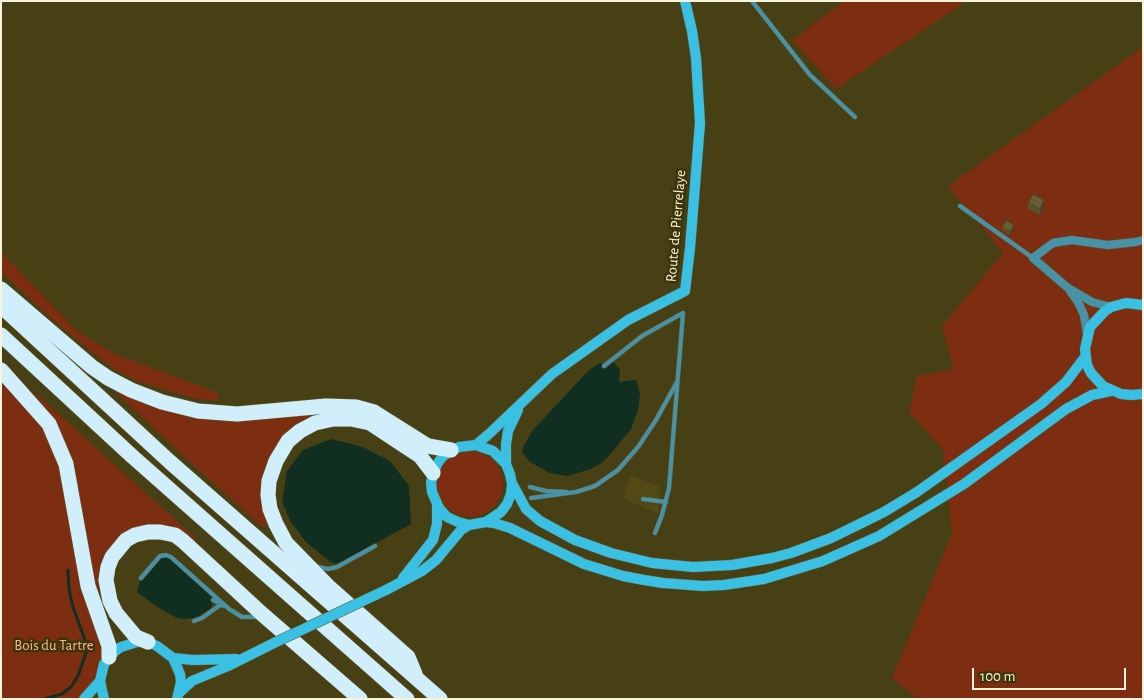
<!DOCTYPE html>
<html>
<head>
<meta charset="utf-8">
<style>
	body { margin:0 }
	#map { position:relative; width:1144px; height:700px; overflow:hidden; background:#474014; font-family:"Alegreya Sans",sans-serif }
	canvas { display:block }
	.frame { position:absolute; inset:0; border:2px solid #f7f3dc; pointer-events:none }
	.scale { position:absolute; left:972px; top:668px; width:154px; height:22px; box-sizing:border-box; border:2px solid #f7f3dc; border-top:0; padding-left:6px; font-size:15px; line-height:18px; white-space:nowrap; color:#f7f3dc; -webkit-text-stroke:4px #3d3508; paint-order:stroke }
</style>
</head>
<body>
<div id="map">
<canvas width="1144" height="700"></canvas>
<div class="frame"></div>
<div class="scale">100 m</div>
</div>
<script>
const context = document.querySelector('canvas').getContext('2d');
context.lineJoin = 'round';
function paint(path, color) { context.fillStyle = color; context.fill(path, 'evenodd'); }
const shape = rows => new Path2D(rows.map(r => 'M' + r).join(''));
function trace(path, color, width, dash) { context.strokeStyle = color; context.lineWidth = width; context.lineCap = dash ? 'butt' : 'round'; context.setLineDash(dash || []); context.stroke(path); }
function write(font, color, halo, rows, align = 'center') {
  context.font = font + ' "Alegreya Sans",sans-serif'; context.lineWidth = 5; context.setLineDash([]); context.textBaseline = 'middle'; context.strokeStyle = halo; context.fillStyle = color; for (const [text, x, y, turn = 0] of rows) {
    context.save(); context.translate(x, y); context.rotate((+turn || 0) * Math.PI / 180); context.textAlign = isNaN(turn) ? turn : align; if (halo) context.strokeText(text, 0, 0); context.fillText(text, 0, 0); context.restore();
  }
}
paint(shape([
	[631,475,660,487,658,513,622,498]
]), '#524914');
paint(shape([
	[844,1,967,1,836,89,792,40],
	[1143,47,1143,699,918,699,892,678,952,533,943,450,909,412,917,376,954,369,942,326,1003,253,948,186],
	[1,252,77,331,115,354,218,393,219,401,193,398,136,381,109,366,53,320,1,272],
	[1,370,49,424,109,646,102,669,84,699,1,699],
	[112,389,158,408,181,415,202,419,240,421,331,412,270,458,263,474,262,484,268,524,265,527,261,526,191,463],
	[32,390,200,542,187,535,120,537,110,547,104,557,100,567,99,588,101,602,88,557,76,474,71,455,61,433],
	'437 484a33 33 0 1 1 66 0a33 33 0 1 1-66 0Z'
]), '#7d2e10');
paint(shape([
	[613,362,620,369,619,382,636,380,640,393,638,410,631,429,613,451,602,463,591,469,567,476,550,473,530,462,522,452,523,447,533,430,589,370,600,363,607,368],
	[331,439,363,447,390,461,409,486,411,524,337,564,329,561,306,542,291,522,282,502,287,471,303,450],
	[166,555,214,595,211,609,194,618,184,619,177,618,156,606,137,592,141,578,160,556]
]), '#102f20');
trace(shape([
	[44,699,62,694,71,687,78,676,86,653,86,643,72,604,69,589,68,570]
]), '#102f20', 3);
const lane = shape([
	[752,1,810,75,855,117],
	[960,206,1033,258],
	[604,366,642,336,683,313],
	[530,487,546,491,567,492],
	[531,498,576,492,595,486,618,470,638,447,656,420,677,382],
	[643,499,666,502],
	[655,533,662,515,669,488,683,313],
	[318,567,328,569,337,567,375,546],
	[141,578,160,556,166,555,171,557,229,609,242,617,258,617],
	[213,600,221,604],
	[194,621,202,618,220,605,226,606]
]);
const street = shape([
	[1070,291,1078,302,1084,315,1087,333],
	[1111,307,1092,302,1068,288,1033,258,1053,243,1072,240,1108,245,1136,242,1143,240]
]);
const secondary = shape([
	[1143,305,1126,303,1111,307,1105,311,1090,327,1085,349,1087,365,1091,373,1103,386,1121,394,1131,395,1143,394],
	[476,445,490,433,552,374,628,320,685,291,690,248,700,123,696,58,692,31,685,1],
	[506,463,506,444,508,431,518,410],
	[512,483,526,509,540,521,575,540,611,553,652,563,693,567,732,565,772,558,791,553,831,538,884,512,917,492,1041,404,1066,382,1085,357],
	[486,522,501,512,507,504,511,494,512,484,510,474,506,464,493,451,476,445,459,447,443,456,437,464,431,482,432,492,439,508,447,517,458,522,469,525,486,522,494,523,510,528,584,564,623,576,644,580,663,583,703,586,724,585,764,579,823,561,879,536,964,484,1066,409,1092,395,1111,391],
	[403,578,433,540,437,524,437,504],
	[386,590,422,571,436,560,461,530,469,525],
	[173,658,193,660,236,659],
	[179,693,192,681,228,666,274,643],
	[84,699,100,681],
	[104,699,100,681,104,664,115,651,121,647,137,642,148,642,157,646,173,658,180,674,181,682,177,699]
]);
const highway = shape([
	[1,289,92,367,108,378,131,390,162,402,198,411,237,414,326,406,356,407,374,412,428,446,451,450],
	[1,306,170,462,440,699],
	[1,335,133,457,407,699],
	[1,370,49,424,66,464,88,586,109,646,109,657],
	[148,642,136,637,116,613,110,601,106,580,108,567,112,557,126,540,135,535,148,532,160,532,175,535,183,541,261,613,360,699],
	[415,674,408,657,328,586,286,543,276,524,270,509,268,495,269,481,276,461,288,441,300,431,315,423,333,419,351,419,370,423,420,456,433,473]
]);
trace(lane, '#635d34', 5);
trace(street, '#635d34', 9);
trace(secondary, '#635d34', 11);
trace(highway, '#635d34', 16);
trace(lane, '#4892a8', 4);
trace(street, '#4892a8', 8);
trace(secondary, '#3ac0e3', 10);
trace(highway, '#d0effa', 15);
const secondaryBridge = shape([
	[274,643,386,590]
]);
trace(secondaryBridge, '#635d34', 11, []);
trace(secondaryBridge, '#3ac0e3', 10);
paint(shape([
	[1028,203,1044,207,1040,215,1028,209],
	[1002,227,1014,228,1010,235,1002,230]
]), '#59522d');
paint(shape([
	[1044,200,1044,207,1040,215,1040,209],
	[1014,225,1014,228,1010,235,1010,232]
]), '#484224');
const building = shape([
	[1033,194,1044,200,1040,209,1028,203,1033,194],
	[1006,220,1014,225,1010,232,1002,227,1006,220]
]);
paint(building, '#675f34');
trace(building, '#484224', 1);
write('15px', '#f7f3dc', '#3d3508', [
	["Route de Pierrelaye",676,226,-85]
]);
write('15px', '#fab39b', '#3d3508', [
	["Bois du Tartre",54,645]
]);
</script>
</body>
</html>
